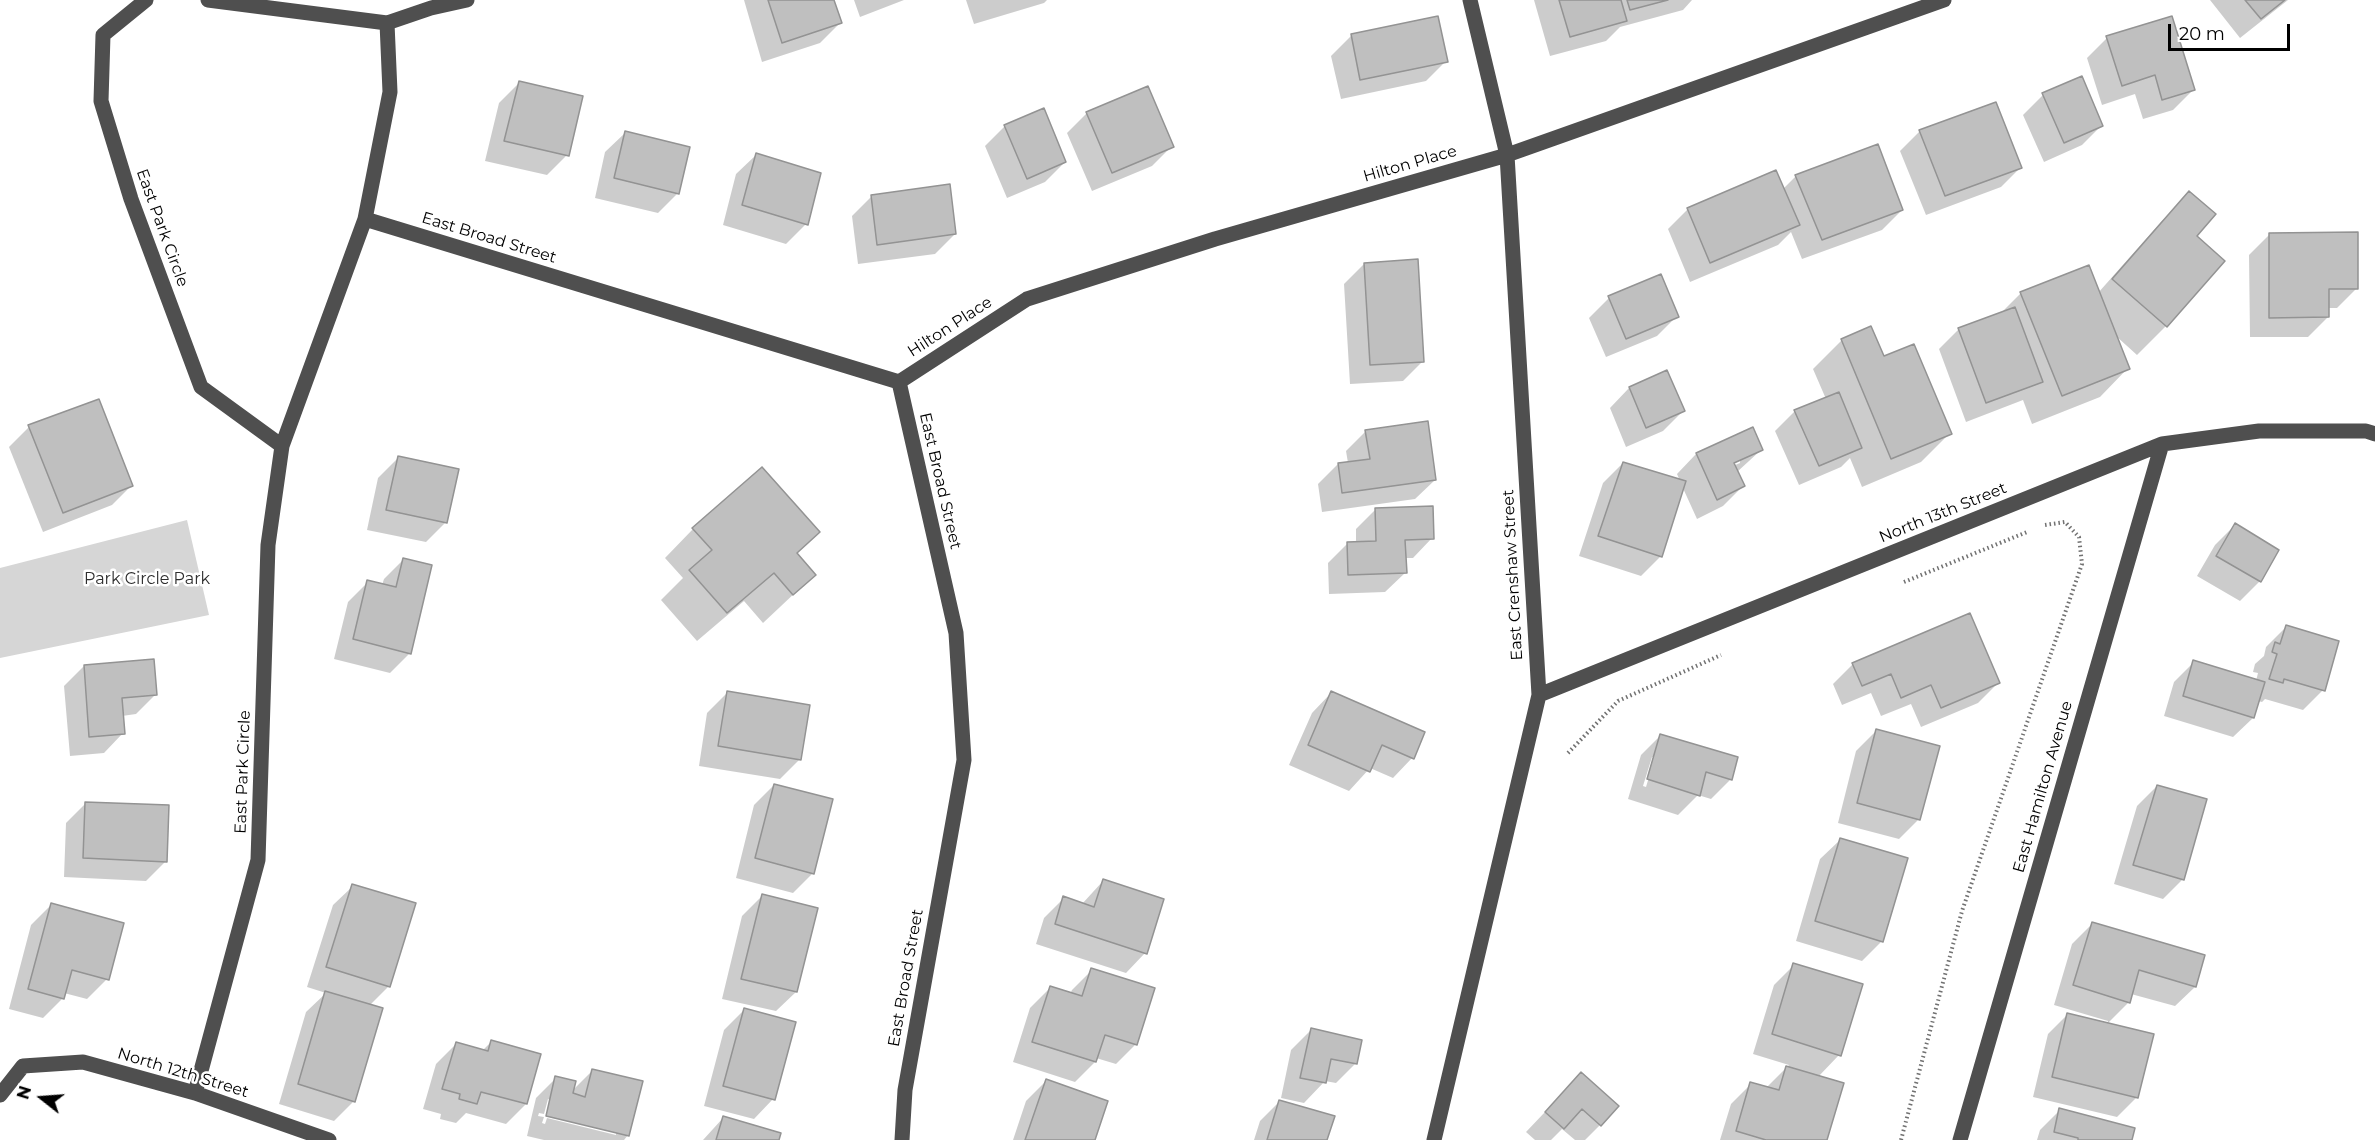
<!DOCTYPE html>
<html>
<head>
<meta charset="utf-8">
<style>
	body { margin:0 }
	#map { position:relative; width:2375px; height:1140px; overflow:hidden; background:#fff; font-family:Montserrat,sans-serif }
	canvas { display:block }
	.north { position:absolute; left:12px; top:1068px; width:60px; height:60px; -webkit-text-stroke:4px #fff; paint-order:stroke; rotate:287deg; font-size:16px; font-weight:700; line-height:24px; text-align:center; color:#000 }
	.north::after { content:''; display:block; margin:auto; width:21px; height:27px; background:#000; clip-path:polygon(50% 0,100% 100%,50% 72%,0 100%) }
	.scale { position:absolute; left:2168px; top:24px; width:122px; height:27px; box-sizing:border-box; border:3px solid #000; border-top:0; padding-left:8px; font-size:18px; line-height:21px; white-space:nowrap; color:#000; -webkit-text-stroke:4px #fff; paint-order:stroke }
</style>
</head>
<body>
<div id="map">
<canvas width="2375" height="1140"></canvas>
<div class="north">N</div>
<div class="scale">20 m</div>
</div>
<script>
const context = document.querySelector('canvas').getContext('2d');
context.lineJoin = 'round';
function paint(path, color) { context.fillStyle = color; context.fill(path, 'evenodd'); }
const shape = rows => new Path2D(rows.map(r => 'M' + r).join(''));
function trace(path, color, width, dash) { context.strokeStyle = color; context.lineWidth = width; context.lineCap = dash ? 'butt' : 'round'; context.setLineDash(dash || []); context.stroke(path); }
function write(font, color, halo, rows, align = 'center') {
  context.font = font + ' Montserrat,sans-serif'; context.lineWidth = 5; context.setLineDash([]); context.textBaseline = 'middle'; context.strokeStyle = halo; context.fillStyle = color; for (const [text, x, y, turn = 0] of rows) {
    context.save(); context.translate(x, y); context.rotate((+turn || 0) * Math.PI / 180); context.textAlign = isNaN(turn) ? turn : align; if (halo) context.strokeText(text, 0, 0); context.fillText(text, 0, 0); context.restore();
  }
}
paint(shape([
	[187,520,209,615,0,658,0,568]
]), '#d6d6d6');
paint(shape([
	[744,0,833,0,840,23,820,43,762,62],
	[854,0,904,0,860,17],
	[966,0,1047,0,1044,3,974,24],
	[1534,0,1692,0,1683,10,1620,27,1606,41,1550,56],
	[2210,0,2288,0,2240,38],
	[1351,36,1446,61,1426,81,1341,99,1331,56],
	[2107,38,2193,90,2173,110,2143,119,2135,94,2102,105,2087,58],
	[519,83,567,155,547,175,485,161,499,103],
	[2043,95,2101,126,2082,145,2044,162,2023,115],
	[1087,113,1172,146,1152,166,1092,191,1067,133],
	[1005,126,1065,162,1045,182,1007,198,985,146],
	[1920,131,2021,167,2001,187,1926,215,1900,151],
	[625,133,678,193,658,213,595,198,605,152],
	[756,155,806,224,786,244,723,225,736,174],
	[1796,176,1902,210,1882,230,1802,259,1791,232,1778,245,1690,282,1668,229,1688,209,1783,189],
	[2190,193,2195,236,2166,326,2137,355,2116,336,2128,368,2100,397,2032,424,2023,400,1966,422,1939,349,1959,329,2001,313,2021,293,2098,293,2161,222],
	[872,196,955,234,935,254,858,264,852,216],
	[2269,235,2357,288,2337,308,2328,308,2328,317,2308,337,2250,337,2249,255],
	[1364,264,1423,361,1403,381,1350,384,1344,284],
	[1609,298,1677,316,1657,336,1606,357,1589,318],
	[1842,340,1883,358,1950,433,1921,462,1862,487,1850,458,1841,467,1799,485,1775,431,1795,411,1826,399,1813,369],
	[1629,388,1683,411,1663,431,1626,447,1610,408],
	[29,427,132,485,112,505,43,532,9,447],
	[1366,431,1435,480,1415,499,1322,512,1318,484,1338,464,1348,463,1346,451],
	[1761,450,1737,472,1743,486,1723,506,1697,519,1682,486,1661,556,1641,576,1579,556,1603,483,1623,463,1680,481,1677,474,1696,454],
	[1740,459,1740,463,1728,468,1727,465],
	[398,458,446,522,426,542,367,530,378,478],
	[1376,509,1432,538,1413,558,1405,558,1405,573,1385,592,1329,594,1328,563,1348,543,1356,543,1356,529],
	[2235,525,2260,581,2240,601,2197,576,2215,545],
	[693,529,796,554,814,575,763,623,744,601,697,641,661,600,683,578,665,558],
	[404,559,410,653,390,673,334,659,348,602,368,582,382,585,384,579],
	[2286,627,2323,690,2303,710,2265,699,2262,702,2258,701,2253,718,2233,737,2164,716,2174,682,2194,662,2256,681,2258,673,2253,672,2255,664,2264,656,2266,647],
	[1853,664,1998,683,1978,703,1921,727,1911,704,1881,716,1871,693,1842,705,1833,684],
	[84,666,156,694,136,714,122,716,123,733,104,753,70,756,64,686],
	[727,693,800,759,780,779,699,766,707,713],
	[1331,693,1412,758,1393,778,1370,768,1349,791,1289,765,1312,713],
	[1876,731,1919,819,1899,839,1838,823,1856,751],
	[1661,735,1731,779,1711,799,1698,795,1678,815,1628,799,1641,755],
	[1652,757,1655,757,1646,787,1643,786],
	[774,785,813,873,793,893,736,878,754,805],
	[2157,786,2183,879,2163,899,2114,884,2137,806],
	[86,803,166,861,146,881,64,877,66,823],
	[1840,840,1882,941,1862,961,1796,941,1820,859],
	[1103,881,1145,953,1126,973,1036,944,1044,918,1064,898,1082,904],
	[353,886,414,904,388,987,370,1005,354,1101,334,1121,279,1104,306,1012,326,993,307,987,333,905],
	[762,896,796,992,776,1011,722,999,742,916],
	[51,905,107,979,87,999,64,993,63,998,43,1018,9,1009,31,925],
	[2092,924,2195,987,2175,1006,2131,994,2129,1002,2107,1024,2137,1097,2117,1117,2033,1097,2048,1034,2068,1014,2107,1024,2108,1021,2054,1005,2072,944],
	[1794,965,1839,1055,1818,1077,1825,1140,1720,1140,1731,1104,1751,1084,1766,1088,1789,1065,1753,1054,1774,985],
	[1092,970,1136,1044,1116,1064,1096,1058,1095,1062,1075,1082,1013,1062,1030,1008,1050,988,1070,994,1072,990],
	[744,1010,773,1099,754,1119,704,1106,724,1030],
	[1311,1030,1355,1064,1336,1083,1325,1081,1304,1103,1281,1098,1291,1050],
	[491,1042,526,1104,506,1124,466,1113,456,1123,440,1119,441,1114,423,1109,436,1064,456,1044,482,1051],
	[592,1071,628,1135,624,1140,544,1140,527,1136,536,1098,556,1078,572,1091],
	[548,1099,616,1131,616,1135,547,1118,545,1124,542,1123,544,1117,538,1116,539,1113,544,1114],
	[1581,1074,1600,1125,1585,1140,1575,1140,1562,1129,1551,1140,1535,1140,1526,1132],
	[1046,1081,1093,1140,1013,1140,1026,1101],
	[1280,1101,1326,1140,1254,1140,1260,1121],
	[2060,1110,2131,1140,2037,1140,2040,1130],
	[723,1118,777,1140,703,1140]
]), '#0003');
const building = shape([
	[768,0,834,0,842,23,782,43,768,0],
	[1559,0,1621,0,1627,21,1570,37,1559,0],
	[1627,0,1668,0,1630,10,1627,0],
	[2245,0,2285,0,2261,19,2245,0],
	[1438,16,1448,62,1360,80,1351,34,1438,16],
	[2172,16,2195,90,2162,100,2155,75,2122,86,2106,36,2172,16],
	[2082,76,2103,126,2064,143,2042,93,2082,76],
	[519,81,583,96,569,156,504,141,519,81],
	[1148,86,1174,147,1112,173,1086,112,1148,86],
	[1996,102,2022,168,1945,196,1919,130,1996,102],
	[1044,108,1066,162,1027,179,1004,125,1044,108],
	[625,131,690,147,679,194,614,178,625,131],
	[1878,144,1903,210,1822,240,1795,175,1878,144],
	[756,153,821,173,808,225,742,205,756,153],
	[1776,170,1800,225,1710,263,1687,208,1776,170],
	[950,184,956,234,877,245,871,195,950,184],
	[2189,191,2216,214,2197,236,2225,261,2167,327,2112,279,2189,191],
	[2358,232,2358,289,2329,289,2329,317,2269,318,2269,233,2358,232],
	[1418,259,1424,362,1370,365,1364,263,1418,259],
	[2089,265,2130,369,2062,396,2020,292,2089,265],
	[1661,274,1679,317,1626,339,1608,296,1661,274],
	[2015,307,2043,382,1986,403,1958,328,2015,307],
	[1871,326,1884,356,1914,344,1952,434,1891,459,1841,339,1871,326],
	[1667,370,1685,411,1646,428,1629,387,1667,370],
	[1839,392,1862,448,1819,466,1794,410,1839,392],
	[99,399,133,486,63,513,28,425,99,399],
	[1428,421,1436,480,1342,493,1338,463,1370,459,1365,430,1428,421],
	[1753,427,1763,450,1734,463,1745,486,1717,500,1696,453,1753,427],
	[398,456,459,469,447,523,386,510,398,456],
	[1623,462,1686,481,1662,557,1598,536,1623,462],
	[762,467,820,532,797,553,816,575,793,595,774,573,727,613,689,570,712,550,692,528,762,467],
	[1433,506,1434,539,1405,540,1407,573,1348,575,1347,542,1376,541,1375,508,1433,506],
	[2235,523,2279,550,2261,582,2216,556,2235,523],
	[403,558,432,565,411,654,353,639,367,580,396,587,403,558],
	[1970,613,2000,683,1941,708,1931,685,1901,698,1891,674,1862,686,1852,663,1970,613],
	[2286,625,2339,641,2325,691,2284,679,2283,683,2269,679,2277,654,2272,652,2275,642,2280,644,2286,625],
	[154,659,157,695,122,698,125,734,89,737,84,665,154,659],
	[2193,660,2265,682,2254,718,2183,696,2193,660],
	[727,691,810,705,801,760,718,746,727,691],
	[1331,691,1425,732,1414,759,1382,745,1370,772,1308,745,1331,691],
	[1876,729,1940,746,1920,820,1857,803,1876,729],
	[1660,734,1738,757,1732,780,1706,772,1700,796,1647,779,1660,734],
	[774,784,833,799,814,874,755,858,774,784],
	[2157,785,2207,799,2184,880,2133,865,2157,785],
	[85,802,169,805,167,862,83,858,85,802],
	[1840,838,1908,858,1883,942,1815,921,1840,838],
	[1103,879,1164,899,1147,954,1055,924,1063,896,1094,907,1103,879],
	[352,884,416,903,390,987,326,967,352,884],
	[762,894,818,908,797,992,741,979,762,894],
	[51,903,124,923,109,980,72,970,64,999,28,989,51,903],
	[2092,922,2205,955,2196,987,2139,970,2130,1003,2073,985,2092,922],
	[1793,963,1863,984,1841,1056,1772,1034,1793,963],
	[1091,968,1155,988,1137,1045,1105,1035,1096,1062,1032,1042,1050,986,1082,996,1091,968],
	[325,991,383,1008,355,1102,298,1084,325,991],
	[744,1008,796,1022,775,1100,723,1086,744,1008],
	[2067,1013,2154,1034,2138,1098,2052,1077,2067,1013],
	[1311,1028,1362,1040,1357,1064,1331,1059,1326,1083,1300,1078,1311,1028],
	[491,1040,541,1054,527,1104,481,1092,477,1104,459,1099,460,1094,442,1089,456,1042,488,1051,491,1040],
	[1786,1066,1844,1083,1827,1140,1766,1140,1736,1131,1750,1082,1779,1090,1786,1066],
	[592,1069,643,1081,629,1136,546,1116,555,1076,576,1081,573,1093,585,1097,592,1069],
	[1581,1072,1619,1106,1601,1126,1582,1109,1564,1129,1545,1112,1581,1072],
	[1046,1079,1108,1101,1095,1140,1025,1140,1046,1079],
	[1279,1100,1335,1116,1327,1140,1267,1140,1279,1100],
	[2059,1108,2135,1128,2132,1140,2078,1140,2078,1138,2054,1132,2059,1108],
	[723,1116,781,1133,779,1140,716,1140,723,1116]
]);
paint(building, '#bfbfbf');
trace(building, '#939393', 1.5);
trace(shape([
	[1904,582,2027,532],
	[1568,753,1618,701,1721,655],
	[1901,1140,1962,911,2082,564,2079,537,2065,522,2045,525]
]), '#717171', 4, [1.5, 3]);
trace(shape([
	[146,0,103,35,101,101,131,199,201,387,282,446],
	[208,0,387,23,431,8,467,0],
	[365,219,899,382,956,633,964,760,905,1090,902,1140],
	[899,382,1027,299,1215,239,1507,155,1944,0],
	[1539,695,2162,444,2259,431,2366,431,2375,434],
	[195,1093,258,860,268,545,282,446,365,219,390,92,387,23],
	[0,1095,23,1066,83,1062,195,1093,329,1140],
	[1434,1140,1539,695,1507,155,1470,0],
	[1960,1140,2162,444]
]), '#4f4f4f', 15);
write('16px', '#000', '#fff', [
	["Hilton Place",1410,164,-16],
	["East Park Circle",162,228,70],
	["East Broad Street",489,238,17],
	["Hilton Place",950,327,-33],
	["East Broad Street",940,481,77],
	["North 13th Street",1943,513,-22],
	["East Crenshaw Street",1513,575,-93],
	["East Park Circle",243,772,-88],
	["East Hamilton Avenue",2043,787,-74],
	["East Broad Street",906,978,-80],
	["North 12th Street",183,1073,17]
]);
write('16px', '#2d2d2d', '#fff', [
	["Park Circle Park",147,579]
]);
</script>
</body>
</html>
